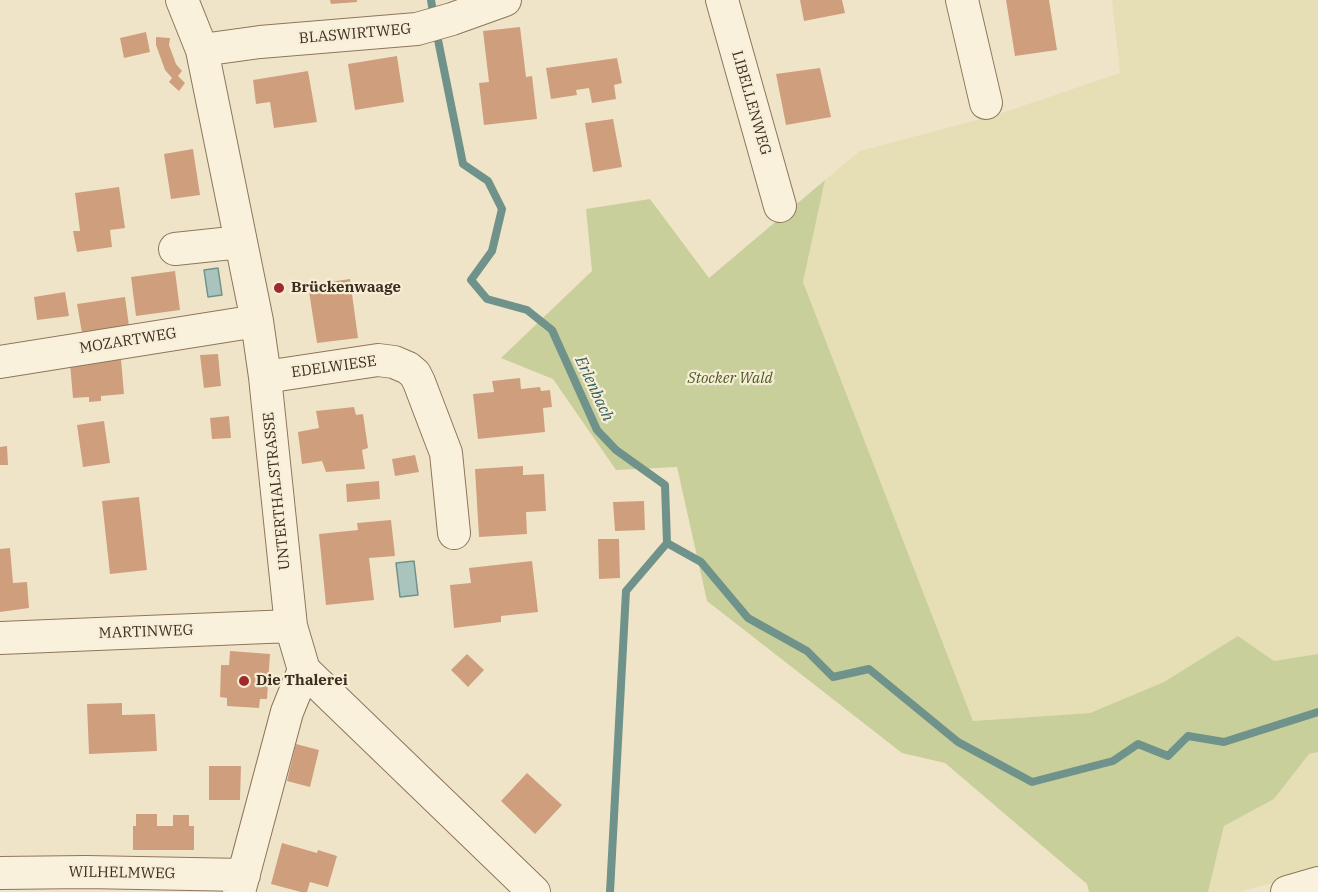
<!DOCTYPE html>
<html>
<head>
<meta charset="utf-8">
<style>
	body { margin:0 }
	canvas { display:block; background:#f0e4c8 }
</style>
</head>
<body>
<canvas width="1318" height="892"></canvas>
<script>
const context = document.querySelector('canvas').getContext('2d');
context.lineJoin = 'round';
function paint(path, color) { context.fillStyle = color; context.fill(path, 'evenodd'); }
const shape = rows => new Path2D(rows.map(r => 'M' + r).join(''));
function trace(path, color, width, dash) { context.strokeStyle = color; context.lineWidth = width; context.lineCap = dash ? 'butt' : 'round'; context.setLineDash(dash || []); context.stroke(path); }
function write(font, color, halo, rows, align = 'center') {
  context.font = font + ' "IBM Plex Serif",serif'; context.lineWidth = 4.5; context.setLineDash([]); context.textBaseline = 'middle'; context.strokeStyle = halo; context.fillStyle = color; for (const [text, x, y, turn = 0] of rows) {
    context.save(); context.translate(x, y); context.rotate((+turn || 0) * Math.PI / 180); context.textAlign = isNaN(turn) ? turn : align; if (halo) context.strokeText(text, 0, 0); context.fillText(text, 0, 0); context.restore();
  }
}
paint(shape([
	[1112,0,1318,0,1318,654,1274,661,1238,636,1164,682,1090,713,973,721,803,282,825,180,860,151,996,115,1120,73],
	[1318,752,1318,871,1238,892,1208,892,1224,826,1274,799,1309,754]
]), '#e6deb5');
paint(shape([
	[825,180,803,282,973,721,1090,713,1164,682,1238,636,1274,661,1318,654,1318,752,1309,754,1274,799,1224,826,1208,892,1089,892,1087,884,945,763,902,753,707,601,677,467,616,470,553,379,501,358,592,271,586,209,650,199,709,278]
]), '#c9cf9b');
const water = shape([
	[218,268,222,295,208,297,204,270,218,268],
	[414,561,418,595,400,597,396,563,414,561]
]);
paint(water, '#a9c4bc');
trace(water, '#6f938a', 1.5);
trace(shape([
	[431,0,434,18],
	[436,30,463,164,488,181,502,209,492,251,471,280,487,299,527,310,552,330,597,430,616,450,665,485,667,543,626,591,610,892],
	[667,543,701,562,748,618,807,651,833,677,869,669,958,742,1032,782,1113,761,1138,744,1168,756,1188,736,1224,742,1318,712]
]), '#6f938a', 8);
paint(shape([
	[330,0,357,0,357,2,331,4],
	[800,0,842,0,845,13,804,21],
	[1006,0,1049,0,1057,50,1015,56],
	[520,27,526,77,532,76,537,119,484,125,479,83,489,82,483,31],
	[146,32,150,52,124,58,120,38],
	[156,37,170,38,169,45,176,64,182,71,178,76,185,83,179,91,169,82,172,78,165,70,156,45],
	[397,56,404,102,355,110,348,64],
	[617,58,622,83,614,85,616,99,592,103,589,88,576,90,577,95,551,99,546,68],
	[820,68,831,117,786,125,776,74],
	[308,71,317,122,274,128,270,102,256,104,253,80],
	[613,119,622,167,593,172,585,123],
	[193,149,200,195,171,199,164,154],
	[119,187,125,228,110,230,112,247,77,252,73,231,80,231,75,193],
	[175,271,180,310,136,316,131,277],
	[350,279,358,338,317,343,308,285],
	[65,292,69,316,37,320,34,297],
	[125,297,129,326,82,333,77,304],
	[218,354,221,386,204,388,200,355],
	[121,359,124,394,101,396,101,401,89,402,89,397,73,398,70,364],
	[520,378,521,389,540,387,541,391,550,390,552,407,543,408,545,432,478,439,473,394,494,392,492,381],
	[354,407,356,415,363,414,368,448,362,450,365,469,326,472,322,461,302,464,298,432,319,428,316,411],
	[229,416,231,438,212,439,210,418],
	[104,421,110,463,83,467,77,425],
	[7,446,8,465,0,465,0,447],
	[415,455,419,472,395,476,392,459],
	[523,466,523,475,544,474,546,511,526,512,527,534,479,537,475,469],
	[379,481,380,499,347,502,346,484],
	[139,497,147,570,110,574,102,501],
	[644,501,645,530,615,531,613,502],
	[391,520,395,556,369,558,374,600,326,605,319,534,358,530,357,523],
	[598,539,619,539,620,578,599,579],
	[10,548,13,583,27,582,29,608,0,612,0,549],
	[532,561,538,612,501,616,501,622,454,628,450,585,471,583,469,568],
	[230,651,270,654,267,699,260,699,259,708,227,706,227,698,220,697,221,665,229,665],
	[467,654,484,670,468,687,451,670],
	[122,703,122,715,155,714,157,751,89,754,87,704],
	[296,744,319,750,310,787,287,781],
	[209,766,241,766,240,800,209,800],
	[527,773,562,805,535,834,501,801],
	[136,814,157,814,157,826,173,826,173,815,189,815,189,826,194,826,194,850,133,850,133,826,136,826],
	[282,843,317,853,318,850,337,856,328,887,310,882,307,892,301,892,271,884]
]), '#cf9f7d');
const minor = shape([
	[182,0,202,50,257,321,265,377,291,626,304,670,534,892],
	[722,0,780,206],
	[962,0,986,103],
	[202,50,260,42,417,29,452,19,505,0],
	[175,249,241,242],
	[0,362,257,321],
	[265,377,378,360,394,362,408,368,415,374,419,382,446,453,454,533],
	[0,638,291,626],
	[0,873,86,872,244,875],
	[239,892,287,712,304,670],
	[1287,892,1318,883]
]);
trace(minor, '#8d765c', 34);
trace(minor, '#faf1dc', 32);
for (const [x, y, r, color] of [
	[279,288,6,"#9e2a2b"],
	[244,681,6,"#9e2a2b"]
]) { const dot = new Path2D(); dot.arc(x, y, r, 0, 2 * Math.PI); context.fillStyle = color; context.fill(dot); trace(dot, '#f7eed8', 2); }
write('15px', '#3d2e20', '#f7eed8', [
	["BLASWIRTWEG",355,34,-5],
	["LIBELLENWEG",751,103,74],
	["MOZARTWEG",128,341,-9],
	["EDELWIESE",334,367,-8],
	["UNTERTHALSTRASSE",277,491,-96],
	["MARTINWEG",146,632,-2],
	["WILHELMWEG",122,873,1]
]);
write('bold 15px', '#3d2e20', '#f7eed8', [
	["Brückenwaage",291,288],
	["Die Thalerei",256,681]
], 'left');
write('italic 15px', '#4d5a26', '#f7eed8', [
	["Stocker Wald",730,379]
]);
write('italic 16px', '#2f5d5a', '#f7eed8', [
	["Erlenbach",594,389,65]
]);
</script>
</body>
</html>
